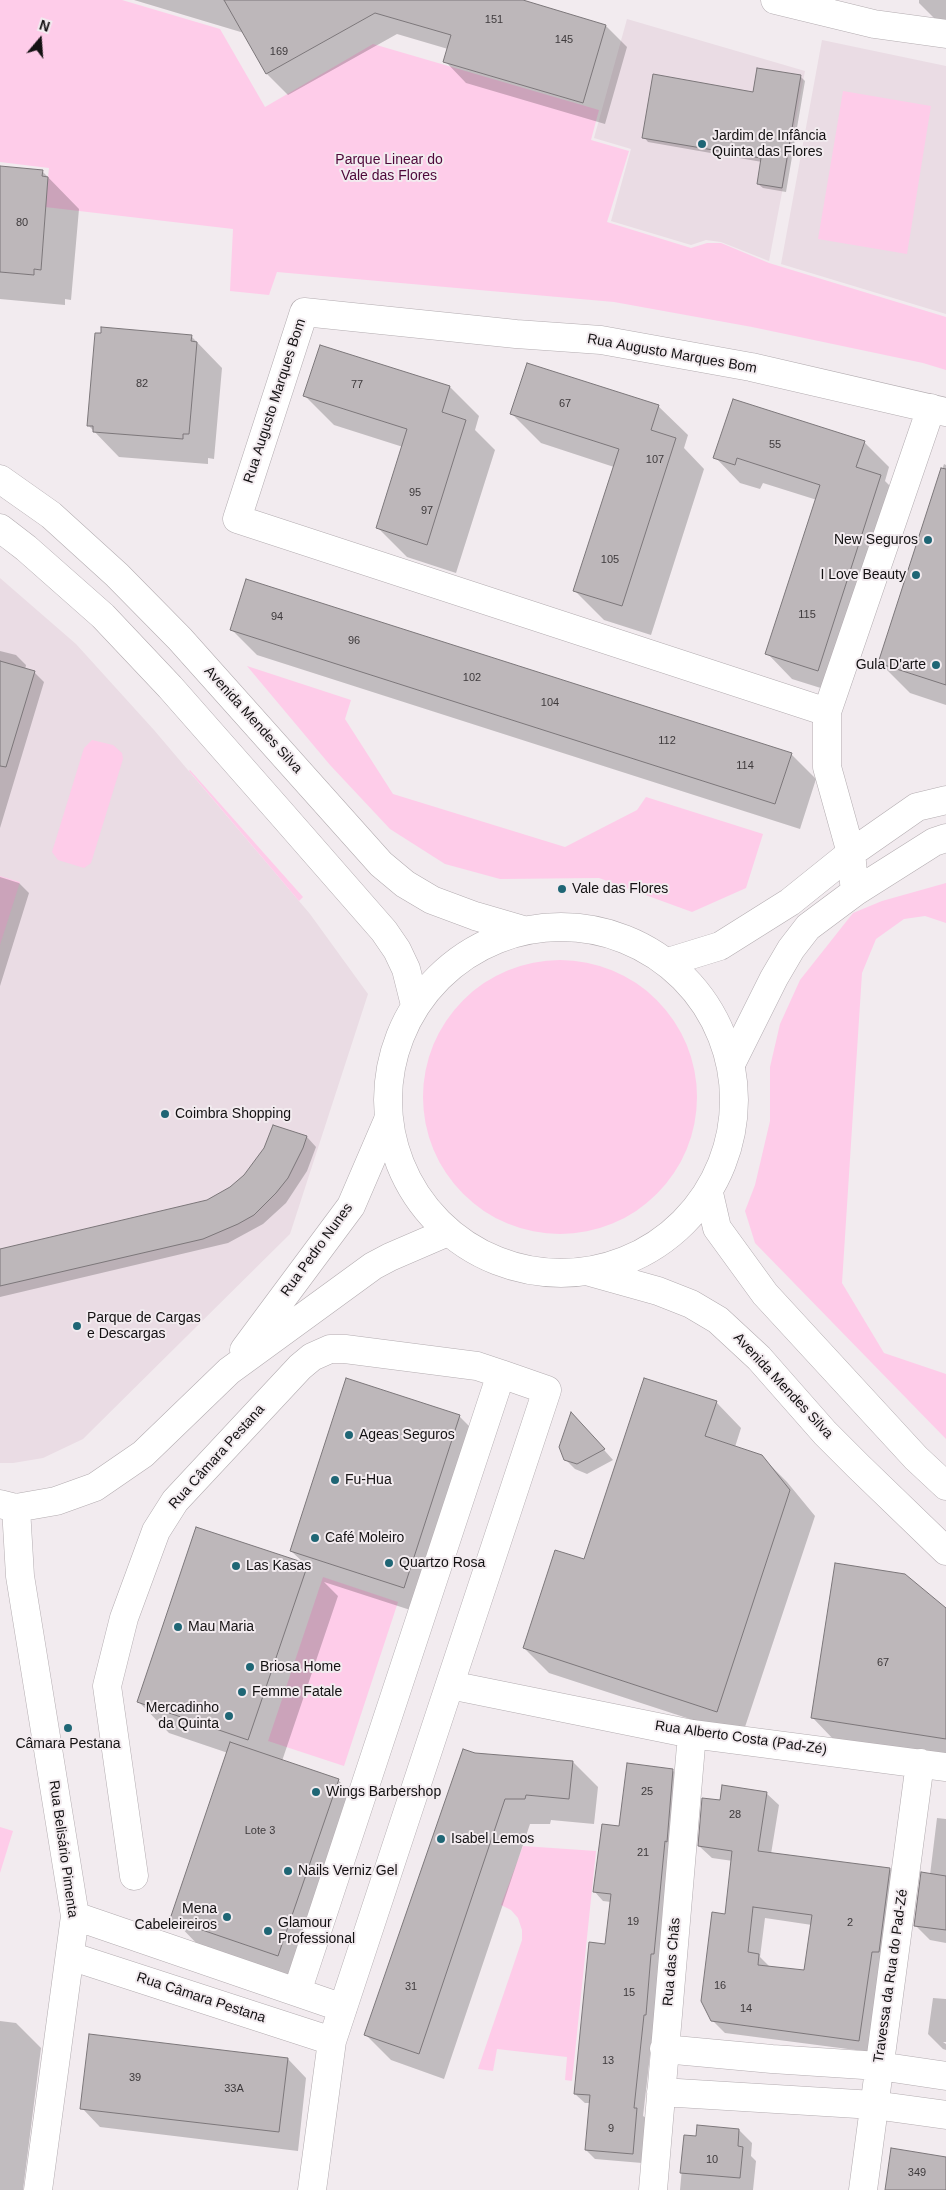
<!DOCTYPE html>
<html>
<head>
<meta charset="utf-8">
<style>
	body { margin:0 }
	#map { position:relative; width:946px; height:2190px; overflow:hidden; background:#f2ebef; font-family:Arial,sans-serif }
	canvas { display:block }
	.north { position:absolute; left:15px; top:15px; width:50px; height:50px; -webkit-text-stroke:4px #f2ebef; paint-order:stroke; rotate:18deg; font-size:14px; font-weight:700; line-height:20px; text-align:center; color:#131112 }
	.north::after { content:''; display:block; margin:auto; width:18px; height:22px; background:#131112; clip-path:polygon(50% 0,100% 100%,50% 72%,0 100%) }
</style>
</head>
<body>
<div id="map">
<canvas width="946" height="2190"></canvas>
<div class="north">N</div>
</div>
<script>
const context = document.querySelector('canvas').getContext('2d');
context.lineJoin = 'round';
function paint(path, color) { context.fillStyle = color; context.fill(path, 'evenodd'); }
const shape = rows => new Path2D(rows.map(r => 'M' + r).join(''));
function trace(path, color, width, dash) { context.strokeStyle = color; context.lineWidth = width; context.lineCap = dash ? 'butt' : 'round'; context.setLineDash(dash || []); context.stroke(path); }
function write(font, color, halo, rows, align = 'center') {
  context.font = font + ' Arial,sans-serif'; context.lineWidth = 4; context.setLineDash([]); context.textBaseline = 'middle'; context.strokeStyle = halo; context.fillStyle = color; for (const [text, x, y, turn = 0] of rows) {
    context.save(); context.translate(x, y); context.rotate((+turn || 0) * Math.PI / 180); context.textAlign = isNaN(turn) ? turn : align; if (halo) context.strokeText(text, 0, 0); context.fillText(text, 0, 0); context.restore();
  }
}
paint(shape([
	[627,19,805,71,769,261,721,242,706,240,691,245,611,221,631,149,594,138],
	[822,40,946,66,946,314,781,264],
	[0,578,76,644,154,730,310,914,368,994,290,1234,83,1439,43,1458,13,1463,0,1463]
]), '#eadce4');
paint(shape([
	[0,0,122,0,220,29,265,107,373,44,599,110,591,140,629,151,607,222,691,248,707,243,721,243,769,263,946,317,946,370,923,363,752,327,614,302,277,272,269,295,230,291,233,229,45,207,49,168,0,162],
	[843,91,931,106,907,254,818,239],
	[247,666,351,700,345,719,393,794,565,847,637,810,646,797,763,834,746,888,692,912,599,878,500,879,445,864,390,829,330,765],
	[92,740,113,745,122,753,123,759,91,863,84,868,58,860,52,852,84,748],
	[190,770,303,897,299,901,189,771],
	[0,876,20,882,0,945],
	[946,883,946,923,925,916,904,919,876,939,862,973,842,1283,884,1353,946,1374,946,1439,755,1243,745,1211,755,1185,770,1121,770,1067,780,1024,800,980,853,913,882,901],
	'423 1097a137 137 0 1 1 274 0a137 137 0 1 1-274 0Z',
	[323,1577,398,1602,344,1766,268,1741],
	[0,1827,13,1831,0,1873],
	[523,1846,596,1851,572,2081,565,2080,567,2057,497,2049,493,2071,478,2069,522,1940,522,1930,518,1918,511,1910,501,1905]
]), '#fecce9');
paint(shape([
	[134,0,517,0,606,26,627,47,605,124,466,83,445,61,448,49,397,34,288,95,267,74,244,33],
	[919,0,946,0,946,30,919,3],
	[800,76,805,81,786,192,763,188,758,184,762,162,648,142,644,137],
	[0,167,42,171,79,209,71,300,65,299,65,305,0,299],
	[191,336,222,368,214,459,208,458,208,464,119,457,88,425],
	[320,347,450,387,479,416,475,430,495,450,456,573,407,557,378,528,403,447,334,425,305,396],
	[658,406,688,435,684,448,704,469,651,635,604,620,574,590,614,467,541,443,512,414],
	[864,442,889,467,885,481,906,502,843,695,792,679,767,653,817,500,763,483,760,489,740,483,715,457],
	[944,464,946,465,946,705,910,693,879,662],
	[231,629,791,754,816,779,800,829,257,655],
	[0,651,16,655,26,665,25,670,35,673,44,682,0,828],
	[0,877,19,883,29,893,0,986],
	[307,1137,316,1147,307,1171,286,1203,263,1224,228,1243,0,1297,0,1249,198,1205,231,1188],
	[716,1402,741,1428,735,1447,761,1456,787,1482,815,1516,742,1736,549,1673,524,1648,585,1561],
	[459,1416,490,1447,435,1618,324,1582,338,1596,282,1761,338,1780,369,1811,309,1986,202,1949,172,1918,228,1753,169,1733,139,1702,305,1564,291,1551],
	[581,1424,613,1460,587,1474,575,1469,565,1459],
	[946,1610,946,1758,835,1741,812,1717],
	[475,1755,573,1762,598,1787,594,1824,551,1820,550,1824,530,1824,444,2079,391,2060,366,2035],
	[672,1770,682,1779,643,2116,646,2118,642,2163,595,2159,586,2150,590,2103,585,2103,575,2094,606,1946,611,1902,603,1901,594,1891,620,1827],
	[766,1793,779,1805,771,1854,890,1869,902,1881,871,2052,725,2033,712,2020,733,1861,712,1858,699,1846,721,1802],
	[765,1918,812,1925,806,1972,771,1968,760,1957],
	[937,1818,946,1819,946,1943,930,1940,915,1925,930,1875],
	[933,1998,946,1999,946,2042,943,2042,946,2044,946,2050,943,2049,928,2034],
	[0,2021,16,2023,41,2048,23,2190,0,2190],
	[288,2059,306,2078,298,2151,100,2127,82,2108],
	[739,2130,752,2143,751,2156,756,2161,753,2190,680,2190,685,2136,697,2138]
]), '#0003');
const building = shape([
	[224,0,523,0,606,25,583,103,443,62,451,35,375,13,266,74,224,0],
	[757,68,801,75,782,188,757,184,761,158,642,138,653,74,753,92,757,68],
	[0,166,43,170,42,176,48,177,41,270,34,269,34,275,0,272,0,166],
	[101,327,192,335,191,341,197,342,189,434,183,434,183,439,93,432,93,426,87,426,95,333,101,333,101,327],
	[320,345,450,386,442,412,466,420,427,545,376,528,407,429,303,396,320,345],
	[527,363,659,405,651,430,676,438,622,606,573,591,619,449,510,414,527,363],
	[733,399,865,441,856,467,881,475,818,671,765,654,820,485,737,458,735,465,713,458,733,399],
	[941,468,946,469,946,685,878,663,941,468],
	[246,579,792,753,775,804,230,630,246,579],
	[0,661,35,671,6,767,0,766,0,661],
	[273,1125,307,1136,303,1148,288,1178,276,1193,254,1215,238,1224,203,1239,0,1286,0,1249,207,1200,230,1187,244,1175,264,1148,273,1125],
	[346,1378,460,1415,404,1588,290,1551,346,1378],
	[644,1378,717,1401,705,1436,762,1455,790,1490,717,1712,523,1648,555,1550,584,1559,644,1378],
	[571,1412,605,1449,577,1464,564,1460,559,1447,571,1412],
	[196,1527,308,1564,248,1740,137,1702,196,1527],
	[835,1563,905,1574,946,1608,946,1739,811,1718,835,1563],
	[230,1742,339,1779,278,1956,170,1919,230,1742],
	[463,1749,475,1753,573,1761,569,1799,526,1795,525,1799,505,1799,419,2054,364,2035,463,1749],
	[627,1763,673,1769,667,1842,665,1841,654,1954,651,1954,646,2015,644,2015,634,2108,637,2108,633,2154,585,2150,590,2095,574,2094,589,1942,605,1944,611,1894,593,1892,602,1824,619,1826,627,1763],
	[722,1785,767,1792,758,1851,890,1868,879,1952,872,1952,859,2041,711,2021,701,2001,712,1912,725,1914,732,1851,698,1846,702,1798,720,1800,722,1785],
	[753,1907,812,1915,804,1970,758,1965,759,1954,748,1952,753,1907],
	[921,1872,946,1876,946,1930,914,1926,921,1872],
	[89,2034,288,2058,279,2132,80,2109,89,2034],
	[697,2125,739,2129,738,2146,743,2147,740,2178,680,2173,684,2135,696,2136,697,2125],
	[891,2148,946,2157,946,2190,885,2190,891,2148]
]);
paint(building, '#bdb7ba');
trace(building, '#7c777a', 1);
const street = shape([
	[827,712,237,519,304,312,516,334,601,340,751,367,946,412],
	[855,892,851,853,827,767,827,712,931,408],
	[668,962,720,946,790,902,851,853,917,807,946,800],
	[732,1062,774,978,791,949,808,927,855,892,934,842,946,838],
	[244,1350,351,1206,388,1120],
	[0,1504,16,1508,56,1501,95,1487,143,1454,229,1371,373,1266,390,1257,448,1232],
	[16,1508,20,1576,75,1916,38,2190],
	[450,1685,692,1734,946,1767],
	[134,1876,107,1686,124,1618,156,1531,175,1501,300,1367,312,1357,330,1349,345,1349,477,1366,501,1374],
	[75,1916,343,2008],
	[70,1956,332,2041],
	[297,1992,501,1374,547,1390,332,2041,312,2190],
	[664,2049,772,2059,879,2066,946,2076],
	[661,2092,874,2105,946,2115],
	[653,2190,692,1734],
	[863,2190,920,1763]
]);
const secondary = shape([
	[775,0,874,24,946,34]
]);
const primary = shape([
	[0,479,51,515,117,575,180,639,381,864,405,884,432,900,475,916,523,930],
	[0,528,26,548,103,616,170,687,280,812,384,931,397,950,406,969,415,1005],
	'388 1100a173 173 0 1 1 346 0a173 173 0 1 1-346 0Z',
	[709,1193,717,1228,765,1294,916,1458,946,1486],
	[590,1272,658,1291,691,1304,718,1320,759,1358,825,1433,858,1466,946,1551]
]);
trace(street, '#b3acb0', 29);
trace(secondary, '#b3acb0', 29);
trace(primary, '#b3acb0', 29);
trace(street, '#fff', 28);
trace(secondary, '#fff', 28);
trace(primary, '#fff', 28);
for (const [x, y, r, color] of [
	[702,144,5,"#1f6675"],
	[928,540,5,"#1f6675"],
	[916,575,5,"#1f6675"],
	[936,665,5,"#1f6675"],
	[562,889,5,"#1f6675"],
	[165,1114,5,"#1f6675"],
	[77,1326,5,"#1f6675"],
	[349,1435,5,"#1f6675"],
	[335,1480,5,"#1f6675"],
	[315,1538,5,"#1f6675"],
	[389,1563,5,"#1f6675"],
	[236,1566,5,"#1f6675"],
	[178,1627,5,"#1f6675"],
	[250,1667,5,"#1f6675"],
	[242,1692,5,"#1f6675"],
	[229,1716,5,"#1f6675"],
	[68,1728,5,"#1f6675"],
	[316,1792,5,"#1f6675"],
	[441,1839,5,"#1f6675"],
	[288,1871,5,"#1f6675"],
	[227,1917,5,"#1f6675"],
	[268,1931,5,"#1f6675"]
]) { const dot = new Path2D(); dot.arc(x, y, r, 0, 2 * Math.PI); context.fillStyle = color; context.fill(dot); trace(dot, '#f2ebef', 2); }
write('11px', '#3e3a3c', null, [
	["151",494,20],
	["145",564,40],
	["169",279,52],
	["80",22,223],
	["82",142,384],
	["77",357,385],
	["67",565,404],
	["55",775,445],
	["107",655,460],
	["95",415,493],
	["97",427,511],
	["105",610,560],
	["115",807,615],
	["94",277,617],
	["96",354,641],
	["102",472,678],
	["104",550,703],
	["112",667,741],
	["114",745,766],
	["67",883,1663],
	["25",647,1792],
	["28",735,1815],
	["Lote 3",260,1831],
	["21",643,1853],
	["19",633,1922],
	["2",850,1923],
	["16",720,1986],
	["31",411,1987],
	["15",629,1993],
	["14",746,2009],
	["13",608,2061],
	["39",135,2078],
	["33A",234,2089],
	["9",611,2129],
	["10",712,2160],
	["349",917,2173]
]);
write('14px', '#131112', '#f2ebef', [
	["Jardim de Infância",712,136],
	["Quinta das Flores",712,152],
	["New Seguros",918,540,"right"],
	["I Love Beauty",906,575,"right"],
	["Gula D'arte",926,665,"right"],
	["Vale das Flores",572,889],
	["Coimbra Shopping",175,1114],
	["Parque de Cargas",87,1318],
	["e Descargas",87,1334],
	["Ageas Seguros",359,1435],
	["Fu-Hua",345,1480],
	["Café Moleiro",325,1538],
	["Quartzo Rosa",399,1563],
	["Las Kasas",246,1566],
	["Mau Maria",188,1627],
	["Briosa Home",260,1667],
	["Femme Fatale",252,1692],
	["Mercadinho",219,1708,"right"],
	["da Quinta",219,1724,"right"],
	["Câmara Pestana",68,1744,"center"],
	["Wings Barbershop",326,1792],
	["Isabel Lemos",451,1839],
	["Nails Verniz Gel",298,1871],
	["Mena",217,1909,"right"],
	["Cabeleireiros",217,1925,"right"],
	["Glamour",278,1923],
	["Professional",278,1939]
], 'left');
write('14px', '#4e083a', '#f2ebef', [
	["Parque Linear do",389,160],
	["Vale das Flores",389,176]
]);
write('14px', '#131112', '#f2ebef', [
	["Rua Augusto Marques Bom",672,354,10],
	["Rua Augusto Marques Bom",275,401,-72],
	["Avenida Mendes Silva",253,720,48],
	["Rua Pedro Nunes",317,1250,-54],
	["Avenida Mendes Silva",783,1386,47],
	["Rua Câmara Pestana",217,1457,-48],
	["Rua Alberto Costa (Pad-Zé)",741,1738,8],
	["Rua Belisário Pimenta",63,1849,82],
	["Rua das Chãs",672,1962,-85],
	["Travessa da Rua do Pad-Zé",891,1976,-82],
	["Rua Câmara Pestana",201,1998,18]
]);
</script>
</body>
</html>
